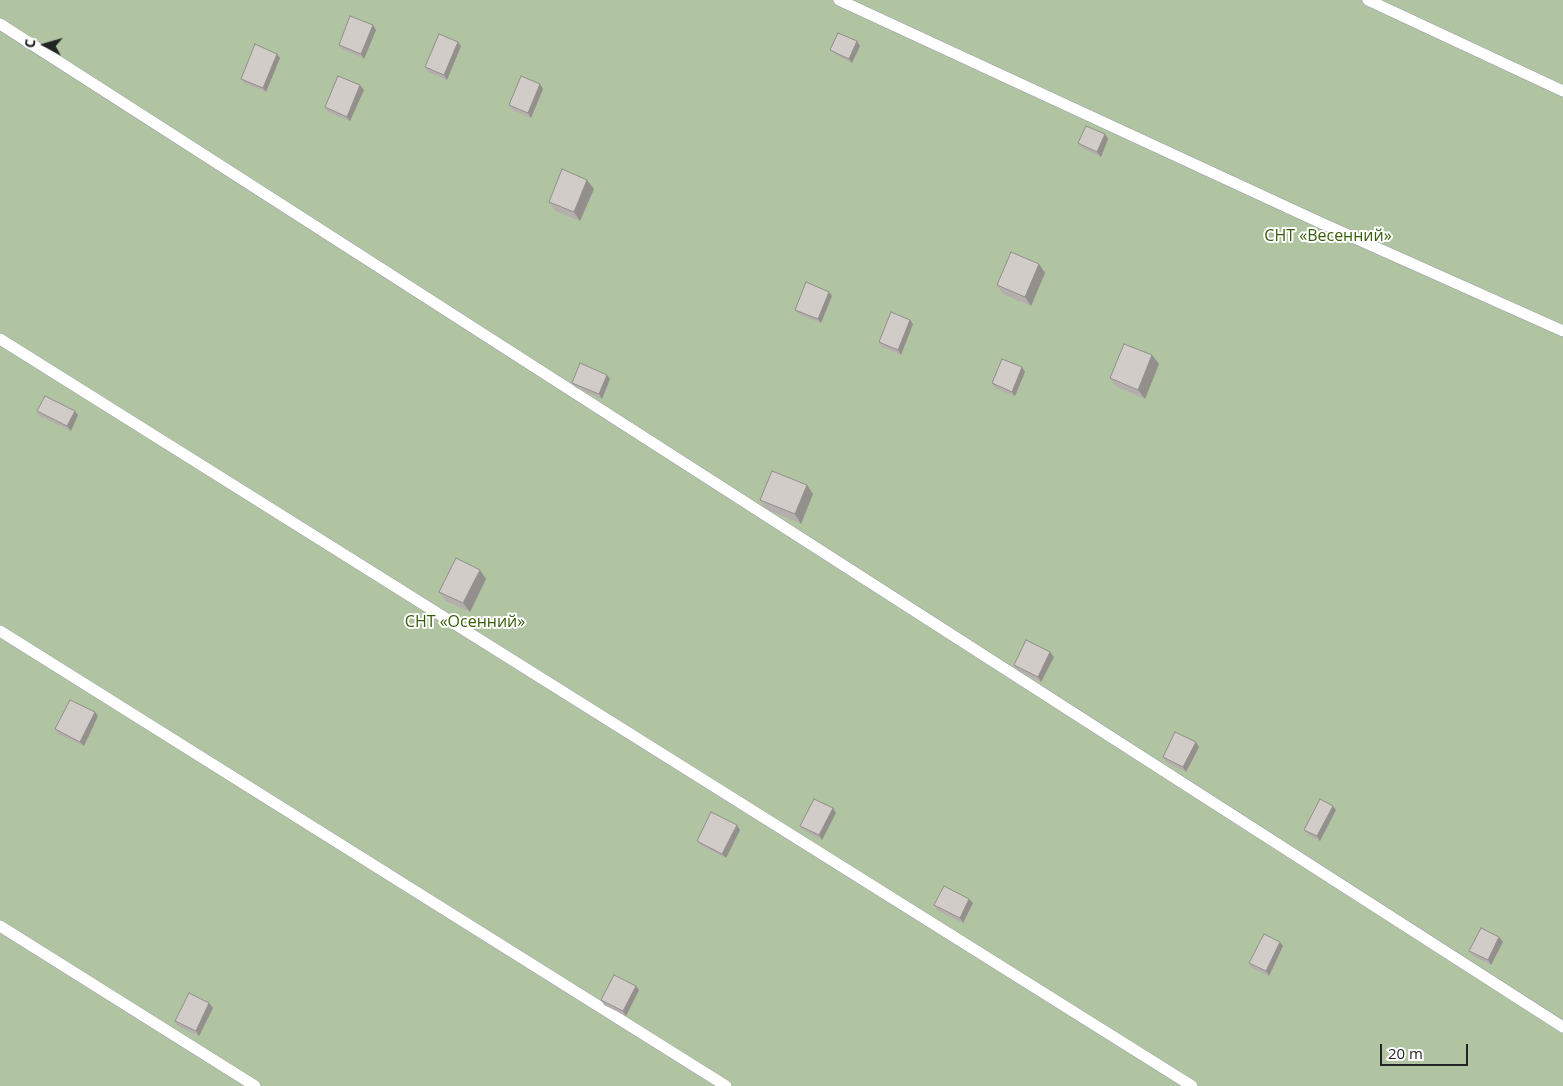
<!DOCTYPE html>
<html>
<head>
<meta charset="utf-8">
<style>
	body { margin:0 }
	#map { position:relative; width:1563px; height:1086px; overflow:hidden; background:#e8ecf1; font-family:"Open Sans",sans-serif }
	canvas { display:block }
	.north { position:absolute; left:20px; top:20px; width:50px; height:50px; -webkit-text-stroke:4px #fff; paint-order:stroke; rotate:276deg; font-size:14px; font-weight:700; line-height:20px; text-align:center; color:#222425 }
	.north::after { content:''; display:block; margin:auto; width:18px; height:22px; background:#222425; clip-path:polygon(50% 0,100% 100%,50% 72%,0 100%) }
	.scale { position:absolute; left:1380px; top:1044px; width:88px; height:22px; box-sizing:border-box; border:2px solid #222425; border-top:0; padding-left:6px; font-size:15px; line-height:18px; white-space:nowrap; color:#222425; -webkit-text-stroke:4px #fff; paint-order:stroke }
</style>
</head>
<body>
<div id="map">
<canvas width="1563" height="1086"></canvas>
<div class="north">С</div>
<div class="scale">20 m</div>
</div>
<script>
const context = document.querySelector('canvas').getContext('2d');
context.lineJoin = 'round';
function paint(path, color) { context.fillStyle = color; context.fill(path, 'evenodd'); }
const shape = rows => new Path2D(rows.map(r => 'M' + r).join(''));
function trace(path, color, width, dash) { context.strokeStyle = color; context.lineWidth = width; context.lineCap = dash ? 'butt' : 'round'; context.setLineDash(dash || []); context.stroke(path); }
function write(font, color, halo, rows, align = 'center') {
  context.font = font + ' "Open Sans",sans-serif'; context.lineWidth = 4; context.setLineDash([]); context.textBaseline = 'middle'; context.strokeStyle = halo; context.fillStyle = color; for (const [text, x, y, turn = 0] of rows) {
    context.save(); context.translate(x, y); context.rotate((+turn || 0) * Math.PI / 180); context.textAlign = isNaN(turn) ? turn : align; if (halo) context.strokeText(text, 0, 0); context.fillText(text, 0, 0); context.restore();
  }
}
paint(shape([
	[0,0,1563,0,1563,1086,0,1086]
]), '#b0c4a2');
const lane = shape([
	[839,0,1319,222,1563,331],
	[1368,0,1563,91],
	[0,24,1563,1027],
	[0,339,1192,1086],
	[0,631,726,1086],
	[0,926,255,1086]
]);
trace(lane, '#999ea2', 12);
trace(lane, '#fff', 11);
paint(shape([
	[376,30,364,59,342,49,339,45],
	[461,46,447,80,428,72,425,67],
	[860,46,852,63,834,54,830,50],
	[280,58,266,92,244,83,241,79],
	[540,84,543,89,531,118,513,110,509,105],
	[364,90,350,121,328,112,325,107],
	[1108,139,1101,157,1081,147,1078,143],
	[594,189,580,221,555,211,549,202],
	[1039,264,1045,273,1031,306,1003,294,997,285],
	[829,292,832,296,821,323,798,314,795,310],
	[913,324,901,355,882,347,879,342],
	[1159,364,1145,399,1117,387,1110,378],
	[1022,367,1025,372,1015,396,995,388,992,383],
	[610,379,602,399,575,387,572,383],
	[37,411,78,415,71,431,40,416],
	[813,494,801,524,766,509,760,500],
	[486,579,470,612,446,601,439,592],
	[1054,657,1041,682,1017,670,1014,665],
	[95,712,98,716,84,746,58,734,55,729],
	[1199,747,1186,772,1166,762,1163,757],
	[833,808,836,813,822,840,804,830,800,826],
	[1336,810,1320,841,1307,834,1304,830],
	[740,830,726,858,700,845,697,841],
	[973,903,963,923,937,910,934,905],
	[1499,937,1503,942,1491,965,1473,956,1469,951],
	[1283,946,1269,976,1252,968,1249,963],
	[639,990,626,1016,604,1005,601,1000],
	[209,1003,213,1008,199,1036,178,1026,175,1021]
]), '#b4afac');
paint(shape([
	[373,25,376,30,364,59,361,54],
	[857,41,860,46,852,63,849,59],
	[458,42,461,46,447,80,444,75],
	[277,54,280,58,266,92,263,88],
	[540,84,543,89,531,118,528,113],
	[360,85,364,90,350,121,347,117],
	[1105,134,1108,139,1101,157,1097,152],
	[587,180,594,189,580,221,574,212],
	[1039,264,1045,273,1031,306,1025,297],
	[829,292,832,296,821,323,818,319],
	[910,320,913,324,901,355,898,350],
	[1152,355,1159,364,1145,399,1138,390],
	[1022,367,1025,372,1015,396,1012,392],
	[607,375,610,379,602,399,599,394],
	[75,411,78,415,71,431,67,426],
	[807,485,813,494,801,524,795,514],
	[480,570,486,579,470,612,463,603],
	[1050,652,1054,657,1041,682,1038,677],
	[95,712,98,716,84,746,80,742],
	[1196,742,1199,747,1186,772,1183,767],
	[1333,806,1336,810,1320,841,1317,836],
	[833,808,836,813,822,840,819,835],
	[737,825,740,830,726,858,722,854],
	[969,899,973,903,963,923,960,918],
	[1499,937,1503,942,1491,965,1488,960],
	[1280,942,1283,946,1269,976,1266,971],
	[636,986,639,990,626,1016,623,1011],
	[209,1003,213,1008,199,1036,196,1031]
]), '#928f8c');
const building = shape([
	[350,16,373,25,361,54,339,45,350,16],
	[838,33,857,41,849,59,830,50,838,33],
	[439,34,458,42,444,75,425,67,439,34],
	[255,44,277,54,263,88,241,79,255,44],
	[338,76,360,85,347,117,325,107,338,76],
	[521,76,540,84,528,113,509,105,521,76],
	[1086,126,1105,134,1097,152,1078,143,1086,126],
	[562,169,587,180,574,212,549,202,562,169],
	[1011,252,1039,264,1025,297,997,285,1011,252],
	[806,282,829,292,818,319,795,310,806,282],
	[891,312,910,320,898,350,879,342,891,312],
	[1124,344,1152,355,1138,390,1110,378,1124,344],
	[1002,359,1022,367,1012,392,992,383,1002,359],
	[580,363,607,375,599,394,572,383,580,363],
	[45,396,75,411,67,426,37,411,45,396],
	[772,471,807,485,795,514,760,500,772,471],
	[456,558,480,570,463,603,439,592,456,558],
	[1026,640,1050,652,1038,677,1014,665,1026,640],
	[70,700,95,712,80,742,55,729,70,700],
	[1175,732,1196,742,1183,767,1163,757,1175,732],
	[814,799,833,808,819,835,800,826,814,799],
	[1320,799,1333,806,1317,836,1304,830,1320,799],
	[711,812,737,825,722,854,697,841,711,812],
	[944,886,969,899,960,918,934,905,944,886],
	[1481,928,1499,937,1488,960,1469,951,1481,928],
	[1264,934,1280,942,1266,971,1249,963,1264,934],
	[614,975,636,986,623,1011,601,1000,614,975],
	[189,993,209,1003,196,1031,175,1021,189,993]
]);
paint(building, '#d1ccc8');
trace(building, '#928f8c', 1);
write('16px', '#375c08', '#fff', [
	["СНТ «Весенний»",1328,236],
	["СНТ «Осенний»",465,622]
]);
</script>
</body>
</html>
